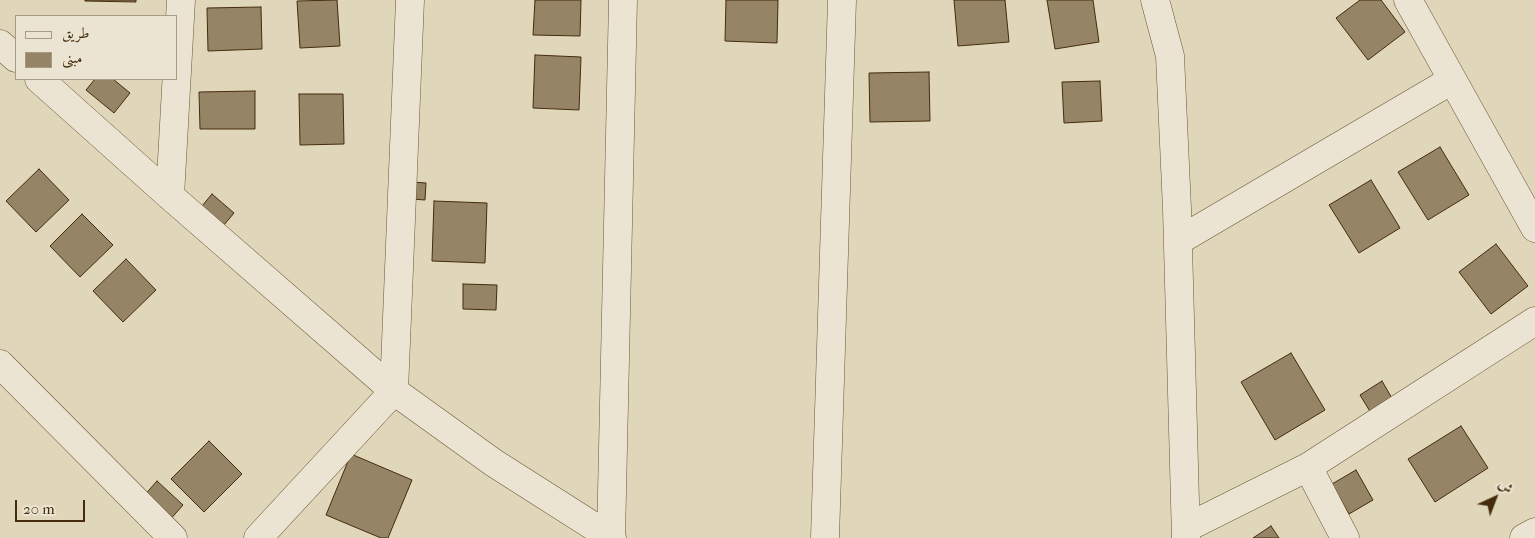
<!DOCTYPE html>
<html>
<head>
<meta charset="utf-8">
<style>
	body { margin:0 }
	#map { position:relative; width:1535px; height:538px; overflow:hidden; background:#e0d6b9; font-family:"IM FELL French Canon",Amiri,serif }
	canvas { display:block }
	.legend { position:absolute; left:15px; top:15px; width:162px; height:65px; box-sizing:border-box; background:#ebe4d2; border:1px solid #a89a83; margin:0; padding:6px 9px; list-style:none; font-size:15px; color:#442c0c }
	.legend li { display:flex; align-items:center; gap:10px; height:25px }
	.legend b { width:25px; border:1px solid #a89a83 }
	.north { position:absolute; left:1470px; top:473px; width:50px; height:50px; -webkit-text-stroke:4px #ebe4d2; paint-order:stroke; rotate:43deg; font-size:14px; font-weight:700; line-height:20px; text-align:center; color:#442c0c }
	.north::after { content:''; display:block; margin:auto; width:18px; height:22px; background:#442c0c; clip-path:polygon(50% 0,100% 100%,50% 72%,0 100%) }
	.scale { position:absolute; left:15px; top:500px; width:70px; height:22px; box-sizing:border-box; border:2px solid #442c0c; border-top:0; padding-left:6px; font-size:15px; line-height:18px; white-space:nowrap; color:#442c0c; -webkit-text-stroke:4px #ebe4d2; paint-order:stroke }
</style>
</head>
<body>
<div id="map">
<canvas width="1535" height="538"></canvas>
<ul class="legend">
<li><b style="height:6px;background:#ebe4d2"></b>طريق</li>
<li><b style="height:14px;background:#958466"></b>مبنى</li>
</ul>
<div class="north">ش</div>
<div class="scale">20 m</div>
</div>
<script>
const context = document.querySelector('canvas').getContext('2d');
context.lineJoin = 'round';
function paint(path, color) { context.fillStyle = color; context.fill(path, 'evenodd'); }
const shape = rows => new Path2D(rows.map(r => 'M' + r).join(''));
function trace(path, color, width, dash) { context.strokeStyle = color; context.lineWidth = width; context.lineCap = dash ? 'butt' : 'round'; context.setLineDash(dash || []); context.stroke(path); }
const building = shape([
	[85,0,136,0,136,2,85,1,85,0],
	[337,0,340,46,300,48,297,1,337,0],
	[535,0,581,0,580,36,533,35,535,0],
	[726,0,778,0,777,43,725,41,726,0],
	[954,0,1005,0,1009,42,958,46,954,0],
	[1047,0,1093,0,1099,42,1055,49,1047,0],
	[1360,0,1381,0,1405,32,1368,60,1336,18,1360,0],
	[261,7,262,49,208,51,207,8,261,7],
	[535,55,581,57,579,110,533,108,535,55],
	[929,72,930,121,870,122,869,73,929,72],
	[95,79,113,79,130,93,114,113,86,90,95,79],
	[1100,81,1102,121,1064,123,1062,82,1100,81],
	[255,91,255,129,200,129,199,92,255,91],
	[299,94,343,94,344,144,300,145,299,94],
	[1440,147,1469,195,1428,220,1398,172,1440,147],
	[39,169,69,200,36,232,6,201,39,169],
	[1371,180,1400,228,1359,253,1329,205,1371,180],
	[413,182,426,183,425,200,412,199,413,182],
	[212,194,234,213,224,225,202,206,212,194],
	[434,201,487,203,485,263,432,261,434,201],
	[82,214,113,245,80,277,50,246,82,214],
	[1496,244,1528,286,1491,314,1459,272,1496,244],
	[126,259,156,290,123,322,93,291,126,259],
	[463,284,497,285,496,310,463,309,463,284],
	[1291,353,1325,410,1275,440,1241,382,1291,353],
	[1382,381,1393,400,1371,413,1360,395,1382,381],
	[1461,426,1488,468,1435,502,1408,459,1461,426],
	[209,441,242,474,204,512,171,479,209,441],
	[351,454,412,480,388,538,381,538,326,515,351,454],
	[1356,470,1373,500,1349,514,1332,484,1356,470],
	[157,481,183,505,168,522,142,498,157,481],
	[1271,526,1279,538,1253,538,1271,526]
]);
paint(building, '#958466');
trace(building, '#442c0c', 1);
const minor = shape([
	[1155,0,1170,56,1177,209,1186,538],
	[1408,0,1535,228],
	[0,44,16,58],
	[39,79,170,196,394,391,494,463,612,538],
	[170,196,181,0],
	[1178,241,1452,80],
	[0,364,173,538],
	[1308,467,1535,321],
	[1186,528,1308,467,1345,538],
	[258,538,394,391,410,0],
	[611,538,623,0],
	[825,538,842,0],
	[1524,538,1535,532]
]);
trace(minor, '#6b5637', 29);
trace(minor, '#ebe4d2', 28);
</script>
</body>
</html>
